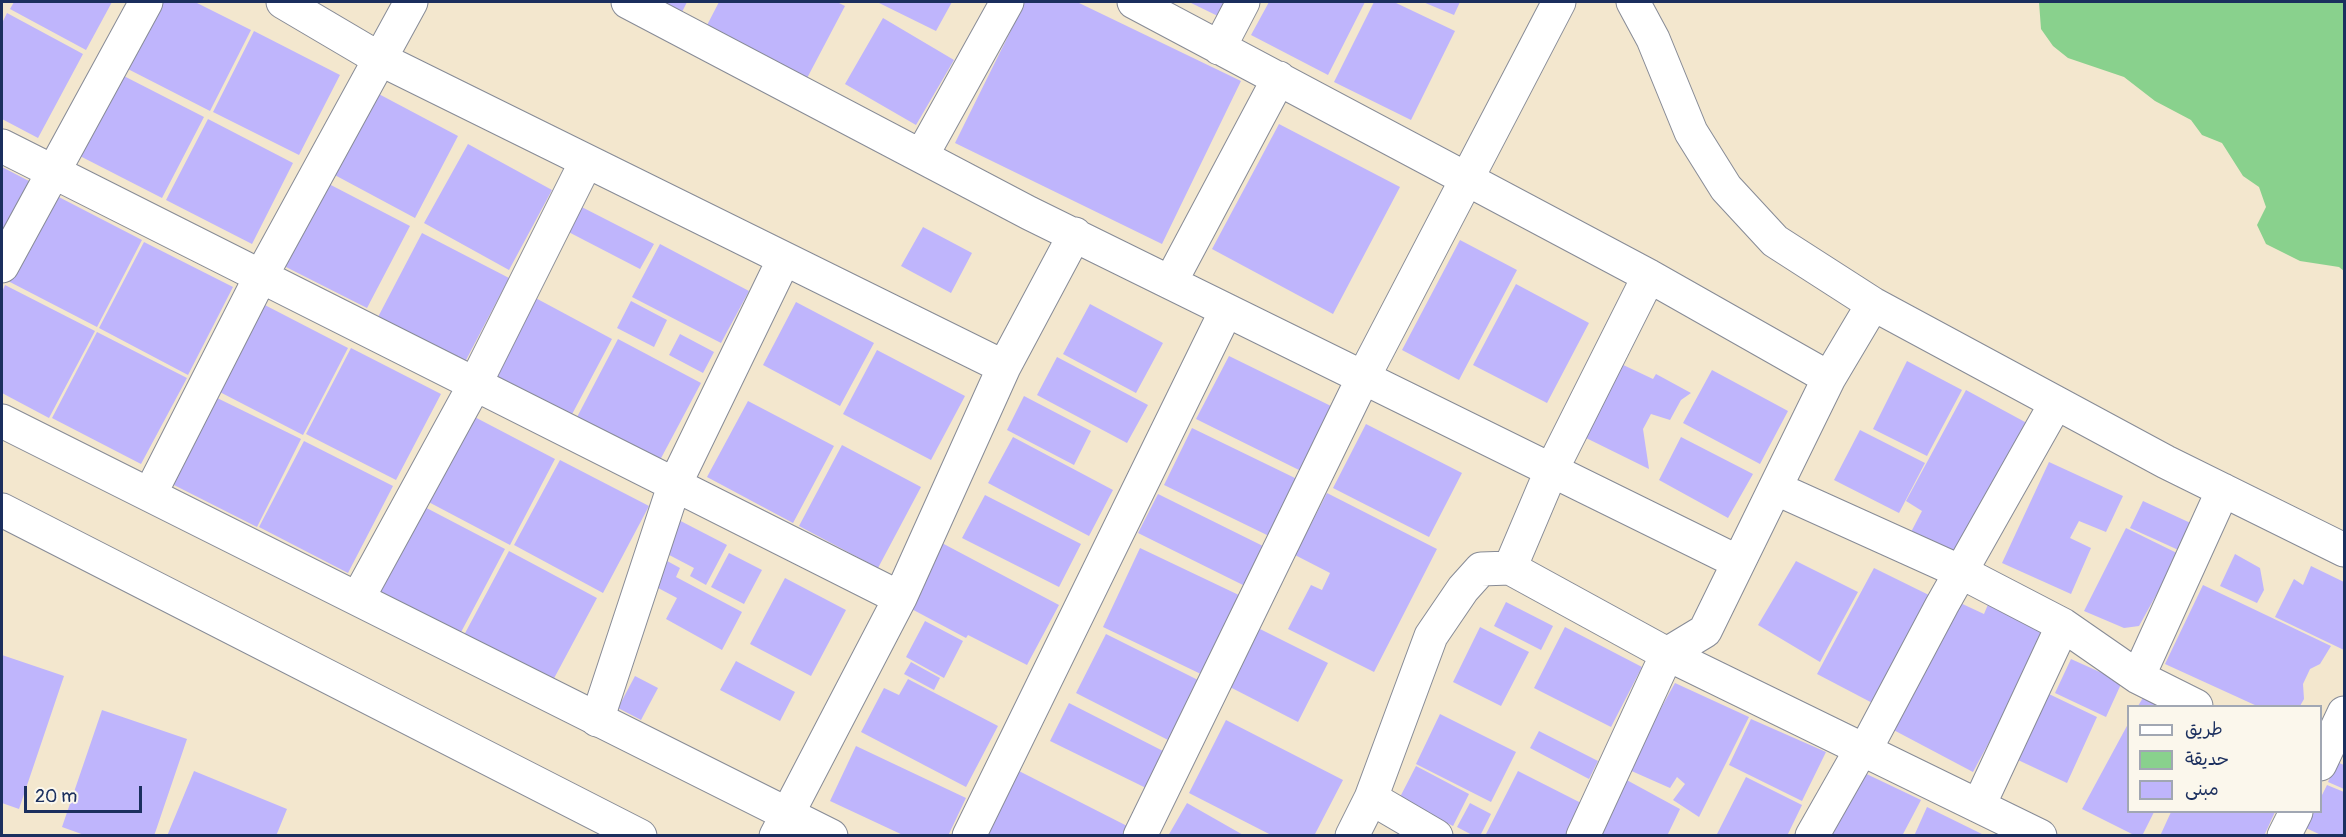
<!DOCTYPE html>
<html>
<head>
<meta charset="utf-8">
<style>
	body { margin:0 }
	#map { position:relative; width:2346px; height:837px; overflow:hidden; background:#f3e7ce; font-family:Pangolin,"Playpen Sans Arabic",sans-serif }
	canvas { display:block }
	.frame { position:absolute; inset:0; border:3px solid #1b2f5e; pointer-events:none }
	.legend { position:absolute; left:2127px; top:705px; width:195px; height:108px; box-sizing:border-box; background:#fbf7ec; border:2px solid #a1a7b3; margin:0; padding:8px 10px; list-style:none; font-size:18px; color:#1b2f5e }
	.legend li { display:flex; align-items:center; gap:12px; height:30px }
	.legend b { width:30px; border:2px solid #a1a7b3 }
	.scale { position:absolute; left:24px; top:786px; width:118px; height:27px; box-sizing:border-box; border:3px solid #1b2f5e; border-top:0; padding-left:8px; font-size:18px; line-height:21px; white-space:nowrap; color:#1b2f5e; -webkit-text-stroke:4px #fbf7ec; paint-order:stroke }
</style>
</head>
<body>
<div id="map">
<canvas width="2346" height="837"></canvas>
<div class="frame"></div>
<ul class="legend">
<li><b style="height:8px;background:#fff"></b>طريق</li>
<li><b style="height:16px;background:#89d18d"></b>حديقة</li>
<li><b style="height:16px;background:#bfb5fc"></b>مبنى</li>
</ul>
<div class="scale">20 m</div>
</div>
<script>
const context = document.querySelector('canvas').getContext('2d');
context.lineJoin = 'round';
function paint(path, color) { context.fillStyle = color; context.fill(path, 'evenodd'); }
const shape = rows => new Path2D(rows.map(r => 'M' + r).join(''));
function trace(path, color, width, dash) { context.strokeStyle = color; context.lineWidth = width; context.lineCap = dash ? 'butt' : 'round'; context.setLineDash(dash || []); context.stroke(path); }
paint(shape([
	[2039,2,2344,2,2344,271,2339,267,2300,261,2266,244,2257,225,2266,207,2259,187,2243,176,2222,143,2202,135,2191,120,2155,101,2124,77,2068,58,2053,46,2041,29]
]), '#89d18d');
paint(shape([
	[14,2,112,2,86,50,10,9],
	[158,2,195,2,251,30,210,111,124,67],
	[661,2,687,2,682,12],
	[719,2,837,2,845,6,805,82,704,31],
	[877,2,952,2,936,31],
	[1025,2,1077,2,1241,81,1162,244,955,143],
	[1189,2,1233,2,1224,19],
	[1269,2,1365,2,1328,75,1251,35],
	[1374,2,1394,2,1455,31,1411,120,1334,82],
	[1423,2,1460,2,1454,15],
	[7,13,83,54,38,138,2,119,2,23],
	[883,18,954,60,916,125,845,84],
	[254,31,340,75,299,155,213,112],
	[118,73,204,117,162,198,76,154],
	[375,92,458,136,415,218,331,173],
	[208,119,293,163,252,244,166,200],
	[1279,124,1400,187,1333,314,1212,249],
	[468,144,552,190,509,270,424,223],
	[2,167,29,181,2,234],
	[327,183,410,226,367,308,284,266],
	[53,194,142,240,97,327,8,281],
	[568,200,654,244,640,269,555,225],
	[923,227,972,253,951,293,901,266],
	[422,233,509,278,465,362,378,317],
	[1460,240,1517,270,1459,380,1402,350],
	[144,242,233,287,188,375,99,328],
	[660,244,749,291,721,343,632,297],
	[1516,284,1589,323,1547,403,1473,365],
	[5,285,95,331,49,418,2,393,2,292],
	[530,295,612,339,570,418,487,375],
	[631,301,667,320,654,347,617,328],
	[259,302,348,348,303,435,214,389],
	[796,302,874,343,840,406,763,365],
	[1090,304,1163,343,1136,393,1063,354],
	[97,332,187,378,141,464,52,418],
	[680,334,714,352,703,373,669,355],
	[618,339,701,383,659,462,576,419],
	[351,348,441,394,396,480,306,434],
	[877,350,965,396,931,460,843,414],
	[1229,356,1333,407,1301,471,1196,419],
	[1057,357,1148,405,1127,443,1037,395],
	[1907,361,1962,390,1927,456,1873,429],
	[1619,363,1653,379,1656,374,1691,393,1681,400,1670,420,1651,414,1643,429,1649,469,1580,435],
	[1712,370,1788,411,1760,464,1683,423],
	[1966,390,2036,428,1961,557,1911,532,1922,511,1906,501],
	[211,395,301,439,257,527,168,482],
	[1024,396,1091,431,1074,465,1007,430],
	[748,401,834,446,793,523,707,477],
	[467,413,555,459,510,545,421,498],
	[1366,424,1462,473,1429,537,1333,488],
	[1192,428,1297,479,1269,536,1164,485],
	[1860,430,1925,463,1899,513,1834,480],
	[1013,437,1113,490,1089,536,988,483],
	[1681,437,1753,474,1728,518,1659,480],
	[304,441,393,486,348,573,259,527],
	[842,445,921,487,878,568,799,526],
	[560,460,649,506,603,593,514,545],
	[2049,462,2123,496,2106,532,2079,521,2070,538,2091,548,2071,594,2002,563],
	[1327,493,1437,549,1374,672,1288,629,1311,585,1322,590,1330,573,1295,555],
	[1158,494,1267,548,1247,587,1138,533],
	[985,495,1081,544,1059,587,962,538],
	[2143,501,2197,526,2185,553,2130,528],
	[417,503,505,549,459,636,371,589],
	[671,516,727,545,706,585,690,576,694,568,654,547],
	[2126,528,2183,556,2170,570,2139,626,2124,628,2084,611],
	[940,542,1059,605,1027,665,968,635,966,638,906,606],
	[1140,548,1243,597,1205,676,1103,627],
	[509,551,597,598,551,684,463,637],
	[729,553,762,570,744,604,711,587],
	[2235,554,2260,568,2264,590,2257,603,2220,586],
	[658,556,680,568,676,577,742,612,722,650,666,619,677,598,645,581],
	[1796,561,1858,592,1820,662,1758,625],
	[2311,566,2344,582,2344,650,2275,617,2294,579,2303,585],
	[1874,568,1939,600,1880,707,1817,674],
	[785,578,846,610,811,676,750,644],
	[2203,585,2331,646,2320,664,2310,669,2303,684,2304,699,2300,706,2257,706,2165,664],
	[1992,595,2053,624,1973,772,1886,726,1956,601,1984,614],
	[1506,602,1553,626,1541,650,1494,626],
	[925,621,963,641,944,678,906,657],
	[1480,627,1529,652,1501,706,1453,682],
	[1565,627,1642,667,1611,727,1534,688],
	[1258,628,1328,663,1298,722,1228,686],
	[1106,634,1202,682,1172,742,1076,693],
	[2,655,64,676,19,809,2,803],
	[2071,659,2122,682,2106,717,2055,693],
	[736,661,795,692,780,721,720,690],
	[911,662,940,678,934,690,904,674],
	[635,676,658,688,641,720,618,708],
	[908,679,998,726,966,787,861,732,884,688,899,695],
	[1675,683,1749,717,1699,817,1673,800,1685,784,1677,777,1670,788,1627,769],
	[2147,691,2180,706,2138,706],
	[2049,694,2097,717,2067,783,2018,760],
	[1069,703,1165,752,1146,788,1050,741],
	[102,710,187,739,154,836,87,836,62,827],
	[1440,714,1516,752,1491,802,1416,764],
	[1751,719,1826,752,1802,801,1729,765],
	[1226,720,1343,780,1314,836,1273,836,1189,793],
	[2128,724,2128,812,2154,812,2142,836,2136,836,2082,809],
	[1539,731,1598,761,1589,779,1530,748],
	[856,746,966,798,948,836,905,836,830,801],
	[2337,762,2344,765,2344,789,2328,782],
	[1416,766,1469,794,1453,826,1399,799],
	[1854,768,1921,800,1902,836,1817,836],
	[194,771,287,809,276,836,167,836],
	[1019,771,1133,829,1130,836,987,836],
	[1518,771,1585,805,1569,836,1485,836],
	[1746,777,1802,805,1787,836,1717,834],
	[1623,778,1680,809,1667,836,1593,836],
	[2327,785,2344,792,2344,836,2323,836,2306,828,2314,812,2320,812,2320,799],
	[1187,803,1245,836,1168,836],
	[1470,803,1491,814,1480,836,1474,836,1457,827],
	[1927,807,1986,836,1914,836],
	[2171,812,2275,812,2264,836,2160,836]
]), '#bfb5fc');
const minor = shape([
	[283,2,378,58,1004,367],
	[628,2,1029,213,1738,562],
	[1134,2,1649,276,1829,378],
	[1633,2,1653,39,1691,132,1726,188,1775,241,1873,304,2166,462,2344,550],
	[1219,48,1243,2],
	[2,146,900,598],
	[922,155,1007,2],
	[2,266,146,2],
	[1649,276,1552,469,1510,568,1667,654,2040,836],
	[1171,281,1279,78],
	[1775,488,1961,572,2063,625,2138,677,2196,706],
	[150,494,260,278,411,2],
	[358,598,475,384,586,162],
	[2138,677,2223,490],
	[597,720,674,486,784,259],
	[1865,750,1942,605,2056,403],
	[2320,764,2344,713],
	[1371,798,1436,836],
	[1979,805,2063,625],
	[776,836,900,598,1004,367,1075,234],
	[969,836,1226,311],
	[1140,836,1364,376,1559,2],
	[1352,836,1371,798,1431,636,1463,589,1481,569,1510,568],
	[1583,836,1667,654,1705,631,1829,378,1873,304],
	[1812,836,1862,748],
	[2284,836,2296,812]
]);
const primary = shape([
	[2,421,831,836],
	[2,510,640,836]
]);
trace(minor, '#878b96', 35);
trace(primary, '#878b96', 35);
trace(minor, '#fff', 33);
trace(primary, '#fff', 33);
</script>
</body>
</html>
